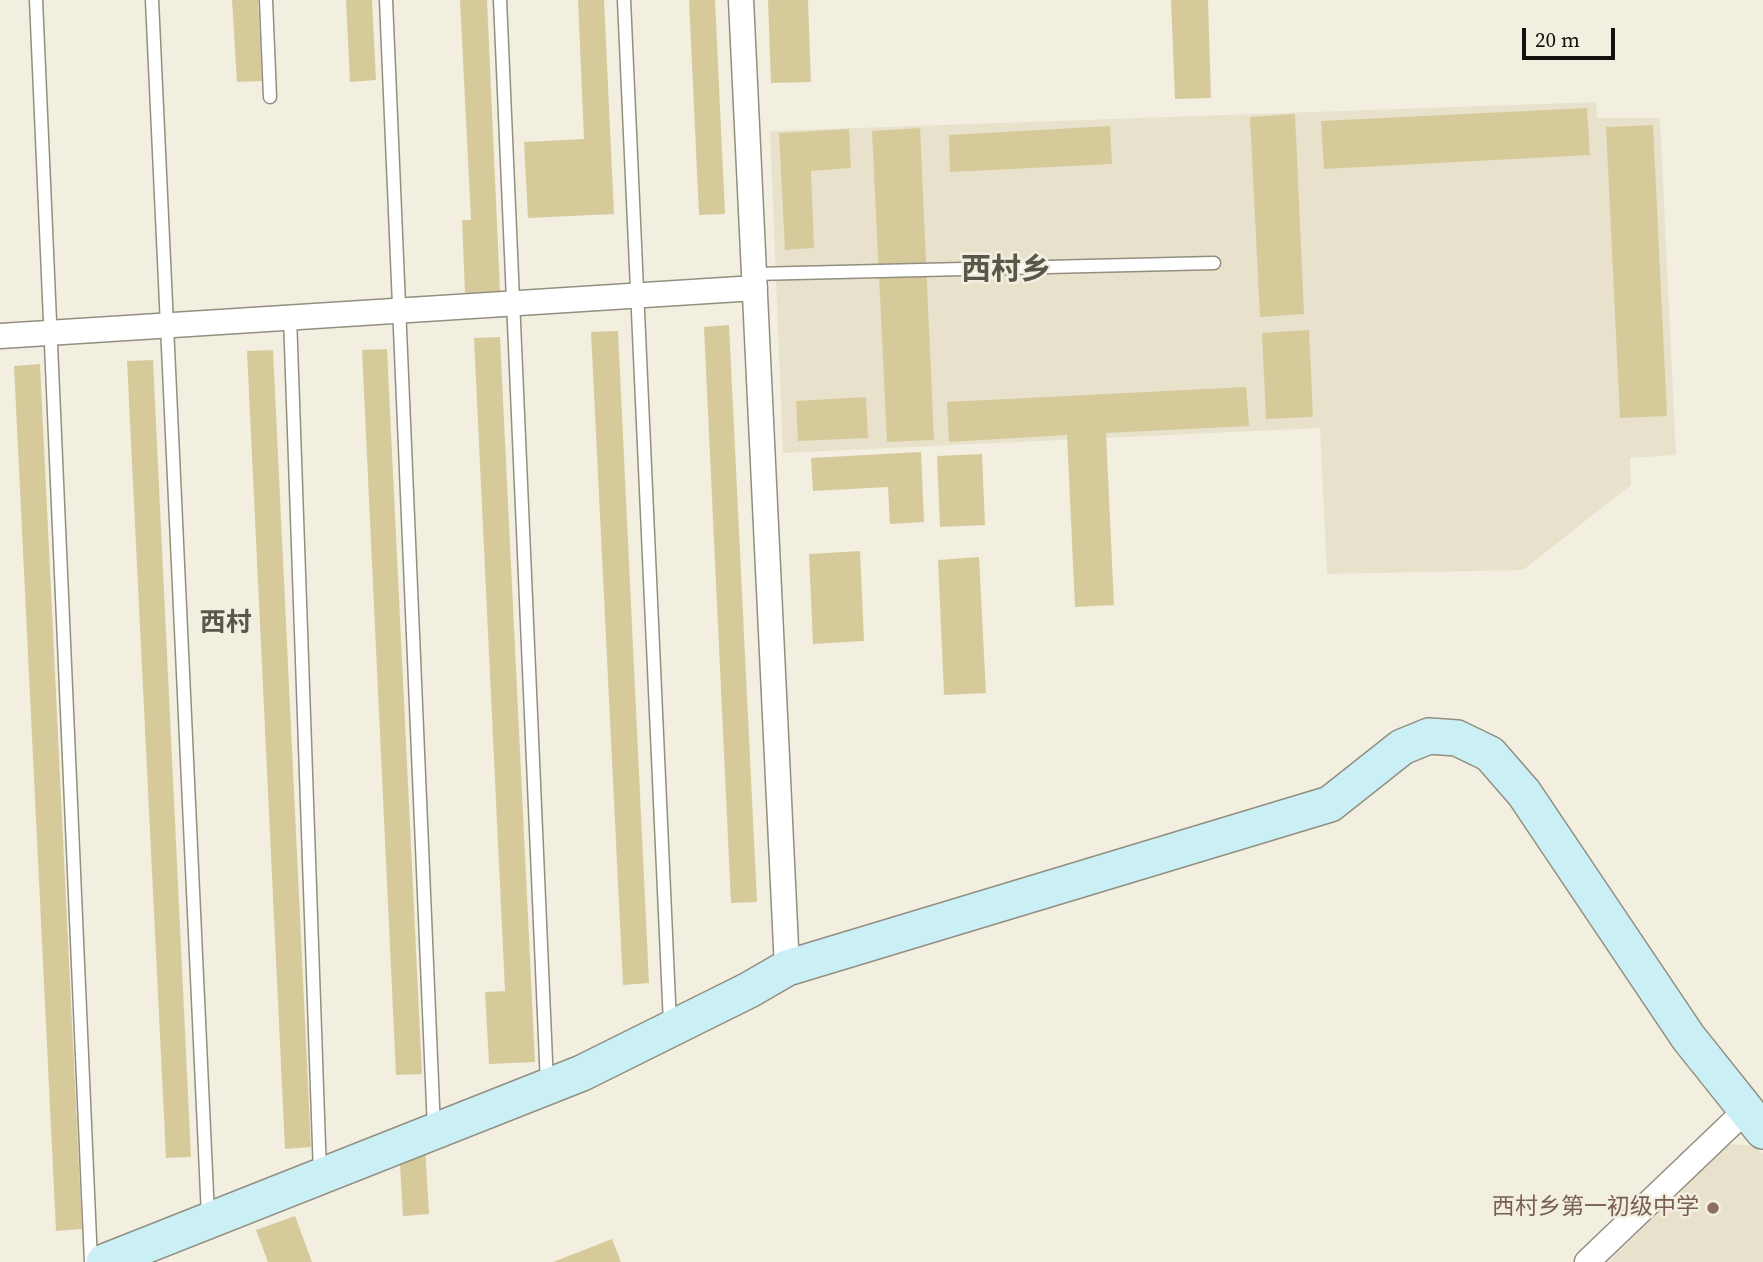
<!DOCTYPE html>
<html>
<head>
<meta charset="utf-8">
<style>
	body { margin:0 }
	#map { position:relative; width:1763px; height:1262px; overflow:hidden; background:#f3efe0; font-family:"Source Serif 4",serif }
	canvas { display:block }
	.scale { position:absolute; left:1522px; top:28px; width:93px; height:32px; box-sizing:border-box; border:4px solid #14120d; border-top:0; padding-left:9px; font-size:21px; line-height:24px; white-space:nowrap; color:#14120d; -webkit-text-stroke:5px #f3efe0; paint-order:stroke }
</style>
</head>
<body>
<div id="map">
<canvas width="1763" height="1262"></canvas>
<div class="scale">20 m</div>
</div>
<script>
const context = document.querySelector('canvas').getContext('2d');
context.lineJoin = 'round';
function paint(path, color) { context.fillStyle = color; context.fill(path, 'evenodd'); }
const shape = rows => new Path2D(rows.map(r => 'M' + r).join(''));
function trace(path, color, width, dash) { context.strokeStyle = color; context.lineWidth = width; context.lineCap = dash ? 'butt' : 'round'; context.setLineDash(dash || []); context.stroke(path); }
function write(font, color, halo, rows, align = 'center') {
  context.font = font + ' "Source Serif 4","Noto Sans SC",serif'; context.lineWidth = 5; context.setLineDash([]); context.textBaseline = 'middle'; context.strokeStyle = halo; context.fillStyle = color; for (const [text, x, y, turn = 0] of rows) {
    context.save(); context.translate(x, y); context.rotate((+turn || 0) * Math.PI / 180); context.textAlign = isNaN(turn) ? turn : align; if (halo) context.strokeText(text, 0, 0); context.fillText(text, 0, 0); context.restore();
  }
}
paint(shape([
	[1596,102,1597,118,1660,118,1676,455,1630,458,1631,485,1523,570,1327,574,1320,428,783,453,770,131],
	[1729,1144,1754,1146,1763,1154,1763,1262,1608,1262]
]), '#e8e2cc');
paint(shape([
	[232,0,258,0,262,81,237,82],
	[346,0,372,0,376,80,350,82],
	[460,0,487,0,500,291,465,293,462,220,471,220],
	[578,0,604,0,614,214,528,218,524,142,584,139],
	[689,0,715,0,725,214,699,215],
	[768,0,808,0,811,82,771,83],
	[1171,0,1208,0,1211,98,1175,99],
	[1587,108,1590,155,1324,169,1321,121],
	[1295,114,1304,314,1260,317,1250,117],
	[1653,125,1667,416,1620,418,1606,127],
	[1110,126,1112,164,950,172,949,135],
	[920,128,934,440,887,442,872,131],
	[849,129,851,168,811,171,814,248,785,250,779,133],
	[729,325,757,902,731,903,704,327],
	[1309,330,1313,417,1266,419,1262,333],
	[618,331,649,983,623,985,591,332],
	[500,337,535,1062,489,1064,485,992,505,991,474,338],
	[387,349,422,1074,396,1075,362,350],
	[273,350,311,1147,285,1149,247,351],
	[153,360,191,1157,166,1158,127,361],
	[40,364,82,1229,56,1231,14,366],
	[1246,387,1249,426,1106,433,1114,605,1075,607,1067,435,949,442,947,402],
	[866,397,868,438,798,441,796,401],
	[921,452,924,522,890,524,888,487,813,491,811,458],
	[982,454,985,525,940,527,937,456],
	[860,551,864,641,813,644,809,554],
	[979,557,986,693,944,695,938,560],
	[425,1146,429,1214,403,1216,399,1147],
	[295,1216,312,1262,268,1262,256,1230],
	[612,1239,621,1262,553,1262]
]), '#d7ca9a');
const lane = shape([
	[36,0,91,1262],
	[152,0,208,1216],
	[266,0,270,97],
	[386,0,434,1129],
	[500,0,547,1084],
	[624,0,670,1024],
	[754,274,1214,263],
	[290,317,320,1174]
]);
const street = shape([
	[741,0,787,968],
	[0,336,755,288],
	[1587,1262,1746,1110]
]);
const secondary = shape([
	[104,1262,582,1073,749,990,787,968,1330,804,1402,747,1429,736,1457,738,1490,754,1524,793,1688,1037,1763,1131]
]);
trace(lane, '#928e80', 15);
trace(street, '#928e80', 27);
trace(secondary, '#928e80', 38);
trace(lane, '#fff', 12);
trace(street, '#fff', 24);
trace(secondary, '#caf0f5', 35);
for (const [x, y, r, color] of [
	[1713,1208,7,"#8d6e63"]
]) { const dot = new Path2D(); dot.arc(x, y, r, 0, 2 * Math.PI); context.fillStyle = color; context.fill(dot); trace(dot, '#f3efe0', 2.5); }
write('23px', '#785e54', '#f3efe0', [
	["西村乡第一初级中学",1699,1208]
], 'right');
write('bold 26px', '#5a574a', '#f3efe0', [
	["西村",226,624]
]);
write('bold 30px', '#5a574a', '#f3efe0', [
	["西村乡",1006,271]
]);
</script>
</body>
</html>
